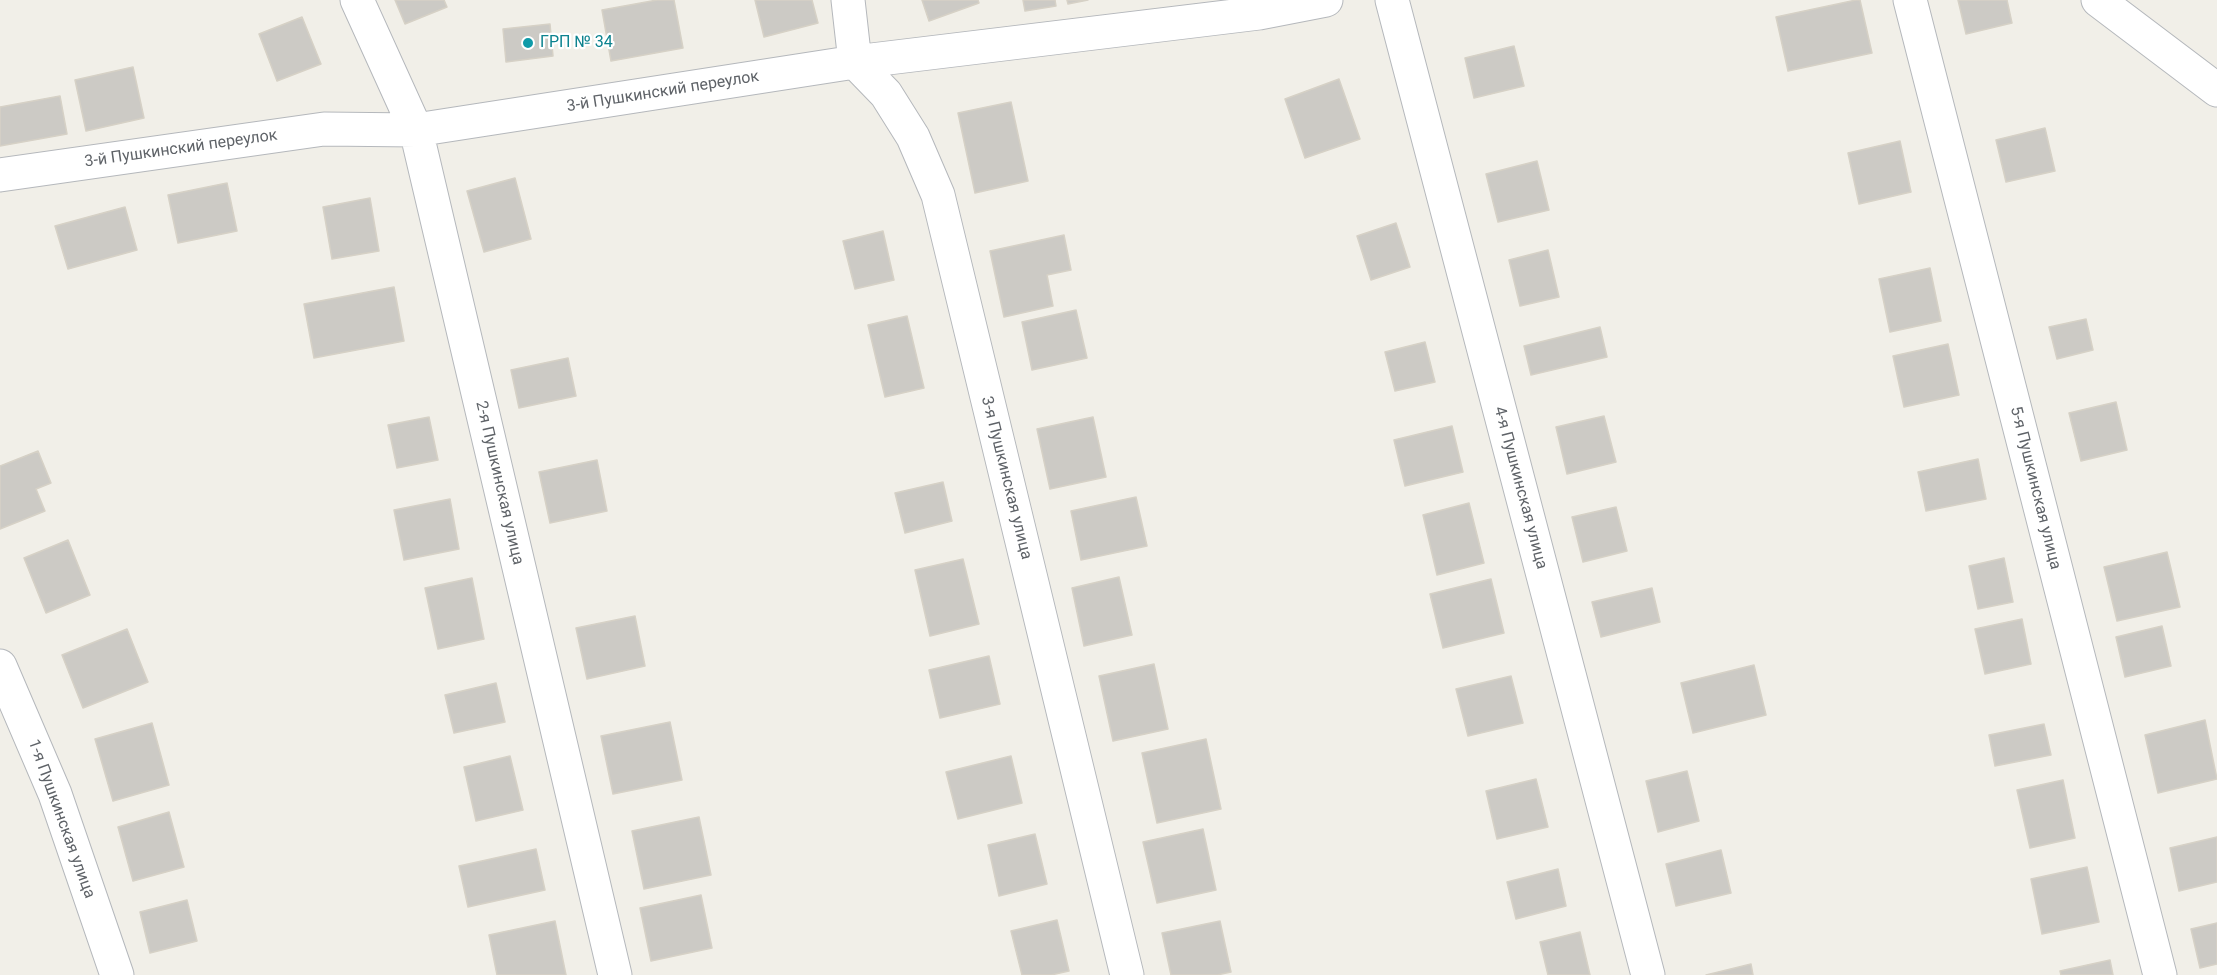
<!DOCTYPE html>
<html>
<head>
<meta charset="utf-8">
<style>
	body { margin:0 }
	canvas { display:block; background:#f1efe8 }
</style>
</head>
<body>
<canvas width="2217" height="975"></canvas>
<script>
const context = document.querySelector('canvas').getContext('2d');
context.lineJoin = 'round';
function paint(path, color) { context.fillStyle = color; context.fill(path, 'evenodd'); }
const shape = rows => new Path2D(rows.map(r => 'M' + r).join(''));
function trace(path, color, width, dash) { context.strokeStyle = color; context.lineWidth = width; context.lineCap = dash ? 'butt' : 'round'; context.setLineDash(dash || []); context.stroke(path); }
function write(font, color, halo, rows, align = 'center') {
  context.font = font + ' Roboto,sans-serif'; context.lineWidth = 4.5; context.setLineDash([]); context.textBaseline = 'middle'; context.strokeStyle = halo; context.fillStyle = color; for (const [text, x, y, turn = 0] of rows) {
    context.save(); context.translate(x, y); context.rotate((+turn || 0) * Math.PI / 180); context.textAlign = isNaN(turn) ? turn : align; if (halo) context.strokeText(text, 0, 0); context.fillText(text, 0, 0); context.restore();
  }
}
const building = shape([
	[395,0,444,0,447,7,405,24,395,0],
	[657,0,674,0,683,48,611,61,602,10,657,0],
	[755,0,812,0,818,23,764,37,755,0],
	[922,0,978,0,979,3,929,21,922,0],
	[1023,0,1055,0,1056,6,1025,11,1023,0],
	[1067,0,1088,0,1068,4,1067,0],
	[1856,0,1860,0,1872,53,1788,71,1776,17,1856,0],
	[1958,0,2007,0,2012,23,1966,34,1958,0],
	[302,17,321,64,277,81,259,34,302,17],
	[550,24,553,56,506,62,503,29,550,24],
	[1514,46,1524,86,1474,98,1465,58,1514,46],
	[133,67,144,118,86,131,75,80,133,67],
	[1339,79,1360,139,1305,158,1285,99,1339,79],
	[60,96,67,134,0,146,0,107,60,96],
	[1011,102,1028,181,975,193,958,113,1011,102],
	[2045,128,2055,171,2006,182,1996,140,2045,128],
	[1900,141,1911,192,1859,204,1848,153,1900,141],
	[1537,161,1549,210,1498,222,1486,174,1537,161],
	[515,178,531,239,484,252,467,191,515,178],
	[227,183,237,231,178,243,168,195,227,183],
	[370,198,379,251,332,259,323,207,370,198],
	[125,207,137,250,68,269,55,226,125,207],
	[1396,223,1410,267,1371,280,1357,236,1396,223],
	[883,231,894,280,855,289,843,241,883,231],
	[1064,235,1071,270,1047,275,1053,306,1004,317,990,251,1064,235],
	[1548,250,1559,297,1520,306,1509,260,1548,250],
	[1930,268,1941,321,1890,332,1879,279,1930,268],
	[394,287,404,341,314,358,304,304,394,287],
	[1076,310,1087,358,1032,370,1022,322,1076,310],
	[907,316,924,388,885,397,868,325,907,316],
	[2086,319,2093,350,2057,359,2049,327,2086,319],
	[1600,327,1607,357,1531,375,1524,346,1600,327],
	[1425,342,1435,382,1395,391,1385,352,1425,342],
	[1948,344,1959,395,1904,407,1893,356,1948,344],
	[568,358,576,396,519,408,511,370,568,358],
	[2116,402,2127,450,2081,461,2069,413,2116,402],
	[1604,416,1616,462,1567,474,1556,427,1604,416],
	[429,417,438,460,397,468,388,425,429,417],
	[1093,417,1106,477,1050,489,1037,429,1093,417],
	[1452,426,1463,472,1405,486,1394,440,1452,426],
	[38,451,51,483,36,489,45,511,0,529,0,466,38,451],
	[1978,459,1986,499,1926,511,1918,472,1978,459],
	[597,460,607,511,550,523,539,472,597,460],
	[943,482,952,521,905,533,895,493,943,482],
	[1136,497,1147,546,1081,560,1071,511,1136,497],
	[450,499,459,549,404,560,394,510,450,499],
	[1469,503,1484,563,1437,575,1423,515,1469,503],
	[1616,507,1627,551,1583,562,1572,517,1616,507],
	[68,540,90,595,46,613,24,558,68,540],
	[2167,552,2180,607,2117,621,2104,567,2167,552],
	[2004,558,2013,602,1978,609,1969,566,2004,558],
	[963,559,979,624,930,636,915,570,963,559],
	[1119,577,1132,635,1084,646,1072,588,1119,577],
	[472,578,484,639,438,649,425,588,472,578],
	[1491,579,1504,633,1443,648,1430,594,1491,579],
	[1652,588,1660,622,1601,637,1592,602,1652,588],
	[635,616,645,666,587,679,576,628,635,616],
	[2022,619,2031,664,1985,674,1975,629,2022,619],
	[2162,626,2171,666,2125,677,2116,637,2162,626],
	[127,629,148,682,83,708,62,655,127,629],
	[989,656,1000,704,940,718,929,670,989,656],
	[1154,664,1168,729,1113,741,1099,676,1154,664],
	[1754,665,1766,715,1693,733,1681,683,1754,665],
	[1511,676,1523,723,1468,736,1456,689,1511,676],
	[496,683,505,722,454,733,445,695,496,683],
	[2205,720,2217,779,2158,793,2145,735,2205,720],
	[670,722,682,780,613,794,601,736,670,722],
	[152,723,169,785,113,801,95,739,152,723],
	[2044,724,2051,755,1995,766,1989,735,2044,724],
	[1206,739,1221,809,1157,823,1142,753,1206,739],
	[510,756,523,810,476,821,464,767,510,756],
	[1011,756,1022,803,958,819,946,772,1011,756],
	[1687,771,1699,821,1658,832,1646,781,1687,771],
	[1536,779,1548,827,1497,839,1486,791,1536,779],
	[2063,780,2075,838,2030,848,2017,790,2063,780],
	[169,812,184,867,133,881,118,827,169,812],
	[699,817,711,875,644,889,632,831,699,817],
	[1203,829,1216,890,1157,903,1143,842,1203,829],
	[1035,834,1047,884,999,896,988,845,1035,834],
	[2217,837,2217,882,2179,891,2170,848,2217,837],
	[536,849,545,890,468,907,459,866,536,849],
	[1721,850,1731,893,1676,906,1666,864,1721,850],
	[2087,867,2099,922,2042,934,2031,879,2087,867],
	[1558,869,1566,906,1516,919,1507,882,1558,869],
	[701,895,712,948,651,961,640,908,701,895],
	[187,900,197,941,150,953,140,912,187,900],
	[1057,920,1069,971,1051,975,1022,975,1011,931,1057,920],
	[555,921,566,975,497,975,489,935,555,921],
	[1220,921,1231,972,1217,975,1171,975,1162,933,1220,921],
	[2217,923,2217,964,2200,968,2191,929,2217,923],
	[1580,932,1590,975,1548,975,1540,942,1580,932],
	[2110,960,2113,975,2061,975,2060,971,2110,960],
	[1751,964,1753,975,1706,975,1751,964]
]);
paint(building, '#cccac5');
trace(building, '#d6d1c6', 1.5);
const street = shape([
	[357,0,416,130,615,975],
	[848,0,855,62,886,94,913,137,938,195,1127,975],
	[1392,0,1648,975],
	[1910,0,2160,975],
	[2098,0,2217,90],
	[0,175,324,129,416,130,855,62,1259,13,1326,0],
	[0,666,55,794,117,975]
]);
trace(street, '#b5b8bc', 35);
trace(street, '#fff', 33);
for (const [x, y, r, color] of [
	[528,43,6,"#0f9aa8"]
]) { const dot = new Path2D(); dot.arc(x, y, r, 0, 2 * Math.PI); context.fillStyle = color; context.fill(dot); trace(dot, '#fff', 2); }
write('16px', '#0d838f', '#fff', [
	["ГРП № 34",540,43]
], 'left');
write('16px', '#5f6368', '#fff', [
	["3-й Пушкинский переулок",663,92,-9],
	["3-й Пушкинский переулок",181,149,-8],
	["3-я Пушкинская улица",1006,478,76],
	["2-я Пушкинская улица",499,483,77],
	["4-я Пушкинская улица",1520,488,75],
	["5-я Пушкинская улица",2035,488,76],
	["1-я Пушкинская улица",61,819,70]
]);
</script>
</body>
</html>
